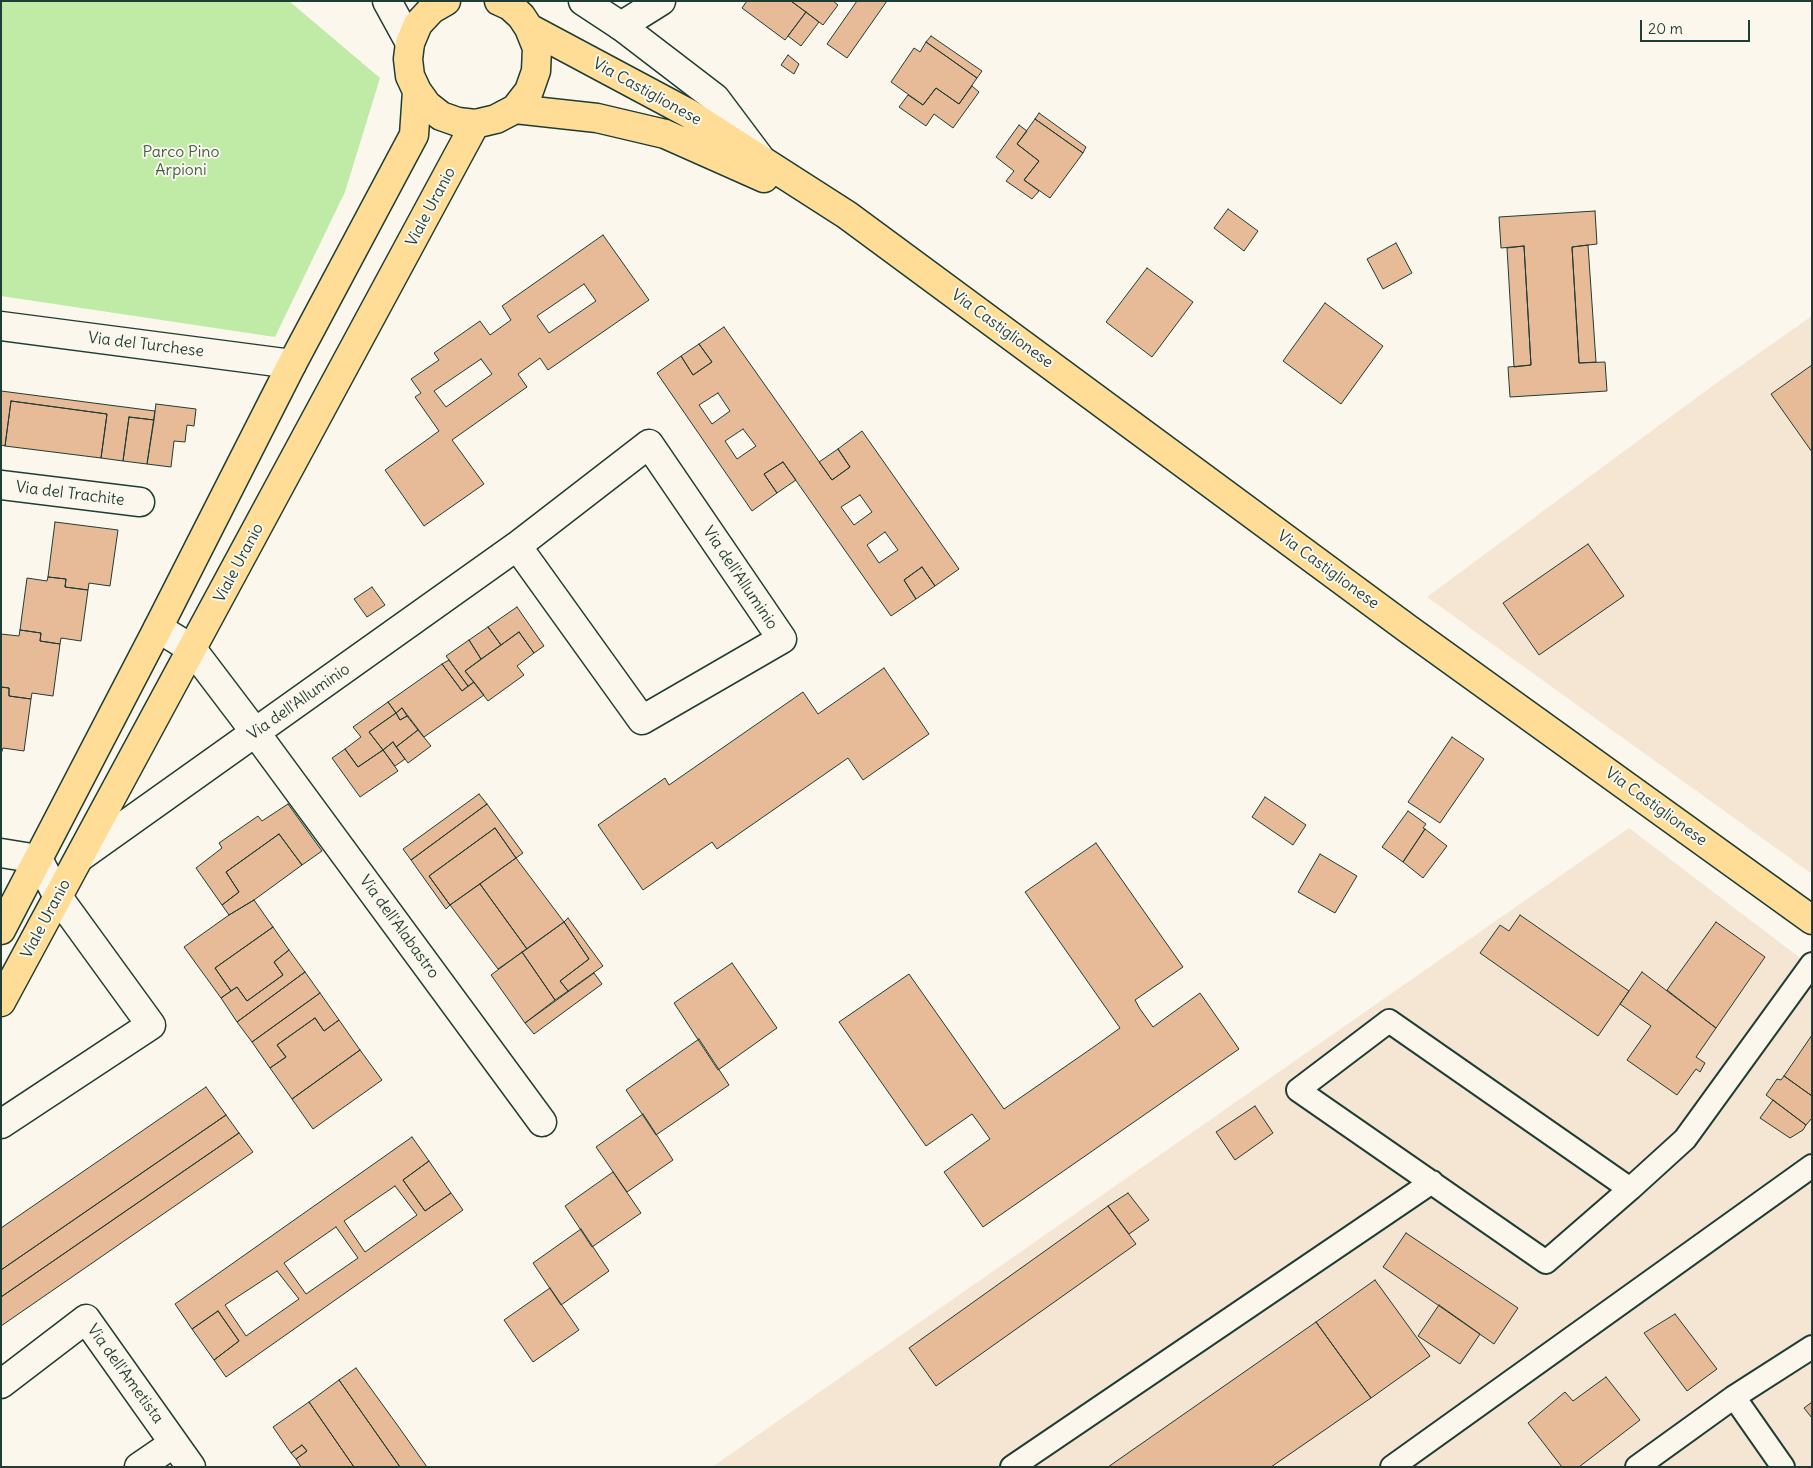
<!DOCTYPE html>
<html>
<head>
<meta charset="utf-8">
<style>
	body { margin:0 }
	#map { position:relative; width:1813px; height:1468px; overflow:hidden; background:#fbf7ec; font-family:Delius,sans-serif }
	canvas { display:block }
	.frame { position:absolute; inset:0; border:2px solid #1f3d34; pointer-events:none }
	.scale { position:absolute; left:1640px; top:20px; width:110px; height:22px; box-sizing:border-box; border:2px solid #1f3d34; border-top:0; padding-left:6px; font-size:15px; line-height:18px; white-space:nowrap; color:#1f3d34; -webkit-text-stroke:4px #fbf7ec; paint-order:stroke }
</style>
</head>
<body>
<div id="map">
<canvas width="1813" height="1468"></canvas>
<div class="frame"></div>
<div class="scale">20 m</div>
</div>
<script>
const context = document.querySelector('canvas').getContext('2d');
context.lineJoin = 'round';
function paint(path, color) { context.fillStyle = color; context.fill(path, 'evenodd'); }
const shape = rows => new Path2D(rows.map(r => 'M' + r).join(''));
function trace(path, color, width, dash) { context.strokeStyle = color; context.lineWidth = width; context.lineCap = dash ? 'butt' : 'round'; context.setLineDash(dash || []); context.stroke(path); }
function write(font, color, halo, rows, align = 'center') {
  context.font = font + ' Delius,sans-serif'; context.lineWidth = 4; context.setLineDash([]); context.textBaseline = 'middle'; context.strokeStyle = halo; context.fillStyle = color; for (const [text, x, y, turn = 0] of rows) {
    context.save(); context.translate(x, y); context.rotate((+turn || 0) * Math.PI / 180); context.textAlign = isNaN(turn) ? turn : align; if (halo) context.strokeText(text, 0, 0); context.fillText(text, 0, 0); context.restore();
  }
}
paint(shape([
	[1812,316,1812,874,1427,597,1715,384],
	[1629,828,1812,967,1812,1467,712,1467]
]), '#f5e5d3');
paint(shape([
	[1,1,289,1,380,78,345,192,275,337,1,296]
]), '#c0eba7');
const building = shape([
	[747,1,791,1,806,12,785,40,742,8,747,1],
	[791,1,833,1,838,5,823,25,791,1],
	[857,1,887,1,847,58,827,44,857,1],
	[806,12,819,22,801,46,788,36,806,12],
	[931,36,982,71,977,78,926,42,931,36],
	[926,42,977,78,959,104,936,88,923,105,891,82,914,48,920,52,926,42],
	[788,55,799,64,794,74,781,65,788,55],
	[972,86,979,92,953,128,934,114,926,126,899,107,908,95,923,105,936,88,959,104,972,86],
	[1039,113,1086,147,1083,153,1035,119,1039,113],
	[1035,119,1083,153,1050,198,1024,180,1039,161,1017,144,1035,119],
	[1019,125,1027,131,1017,144,1039,161,1024,180,1039,191,1032,199,1006,181,1014,171,996,157,1019,125],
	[1228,209,1258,231,1244,251,1214,228,1228,209],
	[1595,211,1597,244,1572,247,1579,363,1605,362,1607,391,1510,397,1508,367,1531,365,1524,246,1501,248,1499,217,1595,211],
	[603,235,649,300,548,370,540,358,518,374,527,387,452,440,484,484,424,526,385,470,439,431,415,397,421,393,411,379,439,360,434,353,480,321,490,335,511,320,502,306,603,235],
	[584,284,596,301,549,333,537,316,584,284],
	[481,359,492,374,446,407,434,391,481,359],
	[1396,243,1412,273,1383,289,1367,259,1396,243],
	[1588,245,1596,362,1579,363,1572,247,1588,245],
	[1524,246,1531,365,1514,367,1507,248,1524,246],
	[1147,268,1193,302,1152,357,1106,322,1147,268],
	[1325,303,1383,346,1341,404,1283,361,1325,303],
	[724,327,832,480,850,467,838,449,862,431,959,569,935,586,922,567,904,580,916,599,891,616,783,462,764,474,777,493,752,511,657,373,681,356,693,375,712,362,699,344,724,327],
	[718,393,730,411,712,424,699,405,718,393],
	[743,429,756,446,737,459,725,441,743,429],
	[860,495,872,512,854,525,841,507,860,495],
	[885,532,898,550,879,563,867,545,885,532],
	[699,344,712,362,693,375,681,356,699,344],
	[1812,365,1812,452,1771,394,1812,365],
	[1,391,155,411,154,420,129,417,123,461,101,458,107,414,11,401,5,446,1,445,1,391],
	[11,401,107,414,101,458,5,446,11,401],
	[156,404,196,409,194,426,187,425,185,442,174,441,171,467,147,464,156,404],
	[129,417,154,420,147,464,123,461,129,417],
	[838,449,850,467,832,480,819,462,838,449],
	[783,462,796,480,777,493,764,474,783,462],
	[55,522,118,530,110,586,89,583,88,590,65,587,66,579,48,577,55,522],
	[1588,544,1624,596,1539,655,1503,603,1588,544],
	[922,567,935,586,916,599,904,580,922,567],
	[48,577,66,579,65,587,88,590,81,641,61,638,60,644,40,641,41,633,20,630,27,578,47,581,48,577],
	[372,587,385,605,367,617,354,599,372,587],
	[517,607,544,646,534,653,519,632,501,645,488,627,517,607],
	[488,627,501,645,481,659,469,640,488,627],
	[20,630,41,633,40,641,60,644,53,696,32,693,31,699,9,696,9,688,1,687,1,634,19,636,20,630],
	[519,632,534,653,517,666,524,675,488,701,465,671,519,632],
	[469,640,481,659,465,671,474,682,468,686,446,656,469,640],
	[449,660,468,686,462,691,442,664,449,660],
	[442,664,462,691,474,682,484,695,424,737,402,708,396,713,388,702,442,664],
	[884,668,929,734,863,780,848,758,717,849,712,842,643,890,598,825,665,778,669,785,803,692,818,714,884,668],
	[1,687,9,688,9,696,31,699,24,751,3,748,1,754,1,687],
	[388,702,396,713,369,732,383,750,358,767,345,749,361,737,353,727,388,702],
	[402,708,407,716,400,720,396,713,402,708],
	[396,713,400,720,407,716,418,730,396,747,393,742,383,750,369,732,396,713],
	[418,730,431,746,408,763,396,747,418,730],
	[1452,737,1484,759,1440,823,1408,802,1452,737],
	[393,742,405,759,395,766,383,750,393,742],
	[345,749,358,767,383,750,398,771,360,797,332,758,345,749],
	[479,794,487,804,411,860,403,849,479,794],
	[1265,797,1306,825,1293,845,1252,817,1265,797],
	[288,804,322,851,302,865,279,834,226,872,239,892,222,905,196,868,222,848,219,843,258,816,262,821,288,804],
	[487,804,523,853,516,858,495,828,429,876,450,905,446,909,411,860,487,804],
	[1408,811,1426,824,1423,828,1425,829,1403,862,1382,847,1408,811],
	[495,828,516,858,450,905,429,876,495,828],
	[1425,829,1447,846,1423,878,1403,862,1425,829],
	[279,834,302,865,254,900,229,915,222,905,239,892,226,872,279,834],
	[1096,843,1183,967,1135,1000,1140,1009,1153,1027,1200,993,1239,1049,983,1227,944,1172,990,1139,978,1122,972,1114,926,1146,839,1022,909,974,1004,1109,1095,1046,1120,1028,1025,892,1096,843],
	[1320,854,1357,876,1335,913,1298,892,1320,854],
	[516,858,564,922,527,949,480,884,516,858],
	[480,884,527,949,498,969,450,905,480,884],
	[254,900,273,927,215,968,231,991,221,998,184,947,229,915,254,900],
	[1520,915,1629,991,1598,1036,1480,953,1500,925,1509,931,1520,915],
	[568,918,603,966,568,991,560,981,589,959,564,922,568,918],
	[564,922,589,959,560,981,568,991,555,1000,522,952,564,922],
	[1716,922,1765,957,1716,1028,1667,990,1716,922],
	[273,927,289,950,274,962,283,975,247,1001,237,987,231,991,215,968,273,927],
	[289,950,305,972,237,1022,221,998,237,987,247,1001,283,975,274,962,289,950],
	[522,952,555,1000,525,1023,491,975,522,952],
	[732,963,777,1028,718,1070,674,1003,732,963],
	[305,972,320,993,252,1042,237,1022,305,972],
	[1642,972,1716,1028,1696,1057,1705,1063,1700,1072,1696,1069,1677,1095,1627,1060,1651,1026,1620,1004,1642,972],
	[594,973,602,984,534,1034,525,1023,594,973],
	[320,993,339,1020,324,1031,315,1018,277,1045,286,1057,270,1068,252,1042,320,993],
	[315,1018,324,1031,339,1020,360,1050,292,1099,270,1068,286,1057,277,1045,315,1018],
	[1812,1035,1812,1096,1784,1076,1812,1035],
	[699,1039,729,1085,656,1135,626,1090,699,1039],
	[360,1050,382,1080,313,1129,292,1099,360,1050],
	[1784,1076,1812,1096,1812,1118,1806,1125,1766,1095,1777,1079,1781,1080,1784,1076],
	[206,1087,226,1115,1,1270,1,1228,206,1087],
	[1773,1100,1806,1125,1803,1130,1790,1138,1760,1118,1773,1100],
	[1255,1106,1273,1133,1235,1160,1216,1132,1255,1106],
	[643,1114,673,1160,627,1192,596,1147,643,1114],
	[226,1115,239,1133,1,1297,1,1270,226,1115],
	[239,1133,253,1152,1,1326,1,1297,239,1133],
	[412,1137,429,1161,403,1180,425,1211,451,1193,463,1210,226,1377,214,1360,239,1341,218,1311,192,1329,175,1304,412,1137],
	[395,1186,417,1215,365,1252,344,1221,395,1186],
	[336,1227,358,1258,306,1294,284,1263,336,1227],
	[277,1271,299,1299,246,1336,225,1305,277,1271],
	[429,1161,451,1193,425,1211,403,1180,429,1161],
	[613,1172,641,1213,592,1247,565,1206,613,1172],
	[1128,1193,1149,1220,1129,1234,1108,1206,1128,1193],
	[1108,1206,1136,1244,936,1386,909,1348,1108,1206],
	[581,1229,609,1271,561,1305,533,1263,581,1229],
	[1406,1233,1518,1308,1494,1344,1383,1267,1406,1233],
	[1375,1280,1430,1356,1371,1398,1316,1322,1375,1280],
	[550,1288,579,1330,533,1362,504,1320,550,1288],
	[1439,1305,1480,1334,1460,1364,1418,1336,1439,1305],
	[218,1311,239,1341,214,1360,192,1329,218,1311],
	[1675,1314,1717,1369,1687,1391,1644,1333,1675,1314],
	[1316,1322,1371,1398,1271,1467,1108,1467,1316,1322],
	[356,1368,398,1426,427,1467,400,1467,339,1380,356,1368],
	[1606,1377,1640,1420,1579,1467,1562,1467,1528,1423,1565,1392,1573,1401,1606,1377],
	[339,1380,400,1467,354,1467,309,1402,339,1380],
	[309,1402,354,1467,301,1467,296,1459,307,1451,302,1445,291,1453,273,1427,309,1402],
	[1812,1402,1812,1418,1804,1408,1812,1402],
	[302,1445,307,1451,296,1459,291,1453,302,1445]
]);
paint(building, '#e8bb98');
trace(building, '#1f3d34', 1);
const lane = shape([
	[1630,1189,1389,1021,1298,1090,1546,1262,1630,1189,1685,1139,1812,964],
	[1734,1397,1783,1467],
	[1012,1467,1432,1182],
	[1392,1467,1812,1166],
	[1637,1467,1734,1397,1812,1347]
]);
const street = shape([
	[621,26,661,1],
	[1,326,292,364],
	[1,485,140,502],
	[158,628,192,649,255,732,542,1122],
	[1,853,38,859,58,897,151,1025,1,1124],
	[80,857,517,546,649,444,782,639,642,720,517,546],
	[1,1384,86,1319,191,1467],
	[139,1467,174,1443]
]);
const secondary = shape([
	[387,1,410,43],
	[583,1,621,26,715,98,760,158]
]);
const primary = shape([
	[446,1,432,9,418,24,410,43,408,59,410,76,417,91,427,105,441,116,458,122,475,124,496,119,515,109,529,91,536,71,537,48,529,28,521,16,510,6,499,1],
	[529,28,688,113,847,215,1408,629,1812,920],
	[515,109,597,118,665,134,764,178],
	[1,930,158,628,292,364,414,135,417,91],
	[1,1002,475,124]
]);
trace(lane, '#1f3d34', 26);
trace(street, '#1f3d34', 31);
trace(secondary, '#1f3d34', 31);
trace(primary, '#1f3d34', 31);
trace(lane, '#fbf7ec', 22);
trace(street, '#fbf7ec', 28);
trace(secondary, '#fbf7ec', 28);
trace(primary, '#ffdd96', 28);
write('16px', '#1f3d34', '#fbf7ec', [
	["Via Castiglionese",647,92,29],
	["Viale Uranio",431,207,-62],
	["Via Castiglionese",1002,329,36],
	["Via del Turchese",146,345,7],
	["Via del Trachite",70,494,7],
	["Viale Uranio",239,563,-62],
	["Via Castiglionese",1328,570,36],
	["Via dell'Alluminio",740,578,56],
	["Via dell'Alluminio",299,702,-35],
	["Via Castiglionese",1656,807,36],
	["Viale Uranio",46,919,-62],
	["Via dell'Alabastro",399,927,54],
	["Via dell'Ametista",125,1374,54]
]);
write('16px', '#3f604b', '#fbf7ec', [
	["Parco Pino",181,152],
	["Arpioni",181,170]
]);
</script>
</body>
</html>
